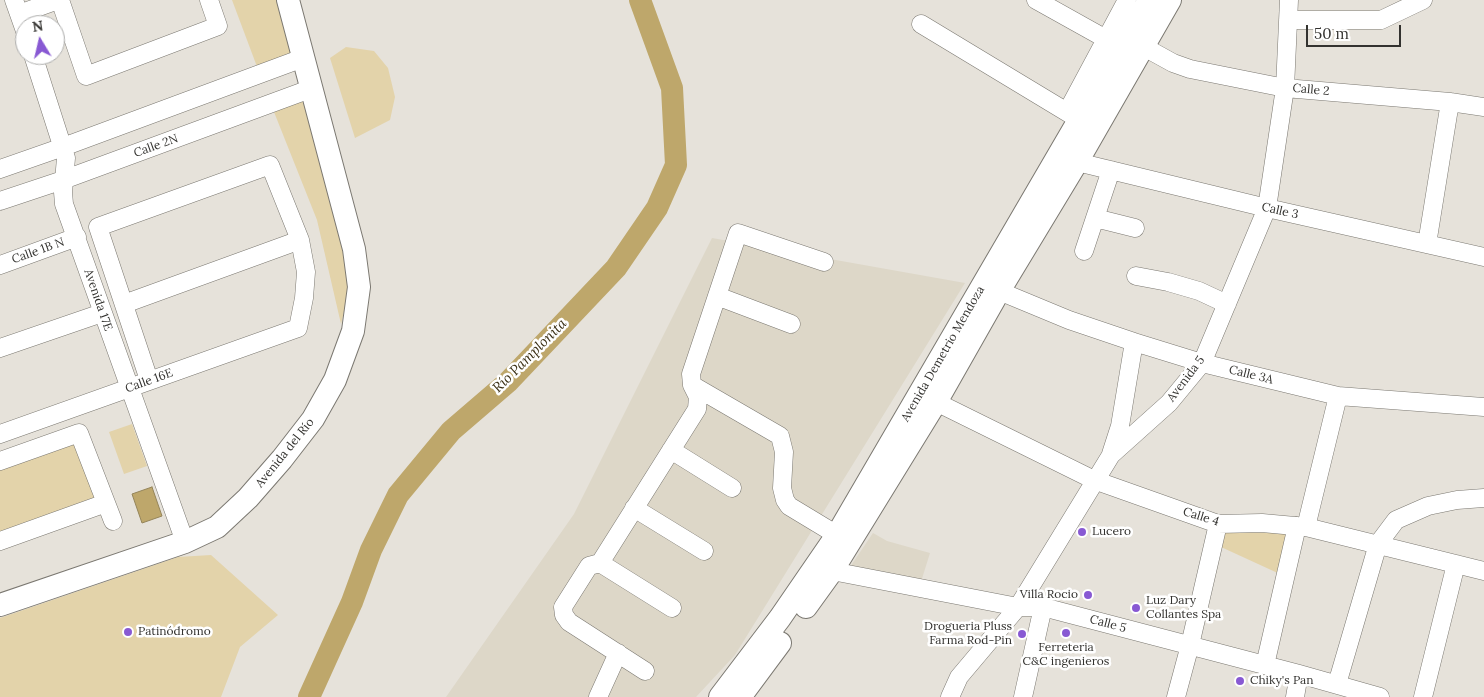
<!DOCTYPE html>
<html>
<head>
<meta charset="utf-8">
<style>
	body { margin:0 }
	#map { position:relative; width:1484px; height:697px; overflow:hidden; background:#e6e2da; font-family:Lora,serif }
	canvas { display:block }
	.north { position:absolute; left:15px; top:15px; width:50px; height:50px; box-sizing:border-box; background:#fff; border:1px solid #adadac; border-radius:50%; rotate:351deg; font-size:14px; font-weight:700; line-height:20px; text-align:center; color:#33322f }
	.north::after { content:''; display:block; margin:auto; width:18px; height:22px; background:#8859d3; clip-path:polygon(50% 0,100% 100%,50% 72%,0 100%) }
	.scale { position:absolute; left:1306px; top:25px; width:95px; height:22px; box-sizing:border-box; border:2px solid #33322f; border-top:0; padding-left:6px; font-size:15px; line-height:18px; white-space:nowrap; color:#33322f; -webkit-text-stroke:4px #fff; paint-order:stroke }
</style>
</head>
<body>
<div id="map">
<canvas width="1484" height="697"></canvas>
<div class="north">N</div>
<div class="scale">50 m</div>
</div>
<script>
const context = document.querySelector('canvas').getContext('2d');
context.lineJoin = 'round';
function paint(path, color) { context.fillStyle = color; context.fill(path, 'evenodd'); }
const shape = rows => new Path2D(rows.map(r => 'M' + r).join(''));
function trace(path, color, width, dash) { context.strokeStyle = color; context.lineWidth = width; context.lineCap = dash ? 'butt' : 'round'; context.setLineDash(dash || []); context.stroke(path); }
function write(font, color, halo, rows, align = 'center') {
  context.font = font + ' Lora,serif'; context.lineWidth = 5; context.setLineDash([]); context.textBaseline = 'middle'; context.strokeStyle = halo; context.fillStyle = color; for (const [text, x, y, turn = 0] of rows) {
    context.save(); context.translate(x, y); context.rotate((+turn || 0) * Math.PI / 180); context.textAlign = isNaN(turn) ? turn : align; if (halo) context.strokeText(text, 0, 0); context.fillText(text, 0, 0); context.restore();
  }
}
paint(shape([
	[712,238,965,283,735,655,696,697,446,697,574,514],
	[873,533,887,541,930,553,920,585,850,567]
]), '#ddd7c8');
paint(shape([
	[232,0,284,0,299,56,259,72],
	[346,47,374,51,388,68,395,97,390,120,355,138,330,58],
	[310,97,353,273,341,324,317,220,274,112],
	[132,424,147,466,124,474,109,432],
	[77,441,99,503,0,537,0,468],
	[1226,527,1293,529,1282,575,1221,547],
	[211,555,278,615,240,647,221,697,0,697,0,618,178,557]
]), '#e3d3aa');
const water = shape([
	[152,487,162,516,142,523,132,494,152,487]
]);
paint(water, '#bea76b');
trace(water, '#948459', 1);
trace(shape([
	[309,697,352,602,371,550,398,495,451,431,508,382,616,268,657,208,676,165,672,88,640,0]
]), '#bea76b', 22);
const minor = shape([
	[14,0,25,31],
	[60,0,86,76,218,26,209,0],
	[1036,0,1106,39],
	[19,14,58,0],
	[1288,20,1381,20,1423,0],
	[921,24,1080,120],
	[1144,47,1173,63,1190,69,1285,88,1450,102,1484,107],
	[33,55,66,158,63,192,64,204,185,542],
	[1067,112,1127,0],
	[1077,162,1267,208,1484,257],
	[0,169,63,147,303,58],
	[0,201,63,180,310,89],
	[1095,218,1135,228],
	[1427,244,1450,102],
	[1084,251,1111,170],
	[0,265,77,237],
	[1136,276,1168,282,1199,291,1227,304],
	[999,291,1069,320,1134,342,1202,363,1338,396,1484,407],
	[717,296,791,324],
	[124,304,300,240],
	[0,348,102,313],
	[692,385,780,436,784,452,782,488,785,500,789,506,837,535],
	[936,402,1094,480,1218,524,1262,523,1306,527,1484,571],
	[0,434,298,328,304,298,306,272,300,240,270,165,98,227,149,380],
	[671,450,732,488],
	[1111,454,1120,426,1134,342],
	[0,461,79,433,113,521],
	[634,508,704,551],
	[1306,527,1338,396],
	[0,541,106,503],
	[600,563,672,608],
	[832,571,1018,607,1043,607,1299,674,1380,697],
	[1265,665,1297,526],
	[645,671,569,622,564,615,563,607,589,566,600,563,697,409,698,397,692,385,691,374,738,233,824,262],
	[1337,684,1378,544,1396,520,1428,506,1457,500,1484,498],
	[598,697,618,653],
	[950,697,959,677,1018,607,1111,455,1169,403,1202,363,1267,208,1285,88,1289,0],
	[1023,697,1043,607],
	[1176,697,1190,645,1218,524],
	[1295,697,1299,674],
	[1423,697,1456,564]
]);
const major = shape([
	[0,605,185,542,217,527,248,498,282,459,313,419,335,380,353,331,359,287,354,249,288,0],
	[806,607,832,571,936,402,999,291,1077,162,1170,0],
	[720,697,780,618,837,535,1149,0],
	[740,697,780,643]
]);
trace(minor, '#7b7871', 19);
trace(major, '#7b7871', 24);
trace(minor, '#fff', 18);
trace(major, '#fff', 22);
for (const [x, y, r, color] of [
	[1082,532,5,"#8859d3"],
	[1088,595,5,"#8859d3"],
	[1136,608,5,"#8859d3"],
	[128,632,5,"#8859d3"],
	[1066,633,5,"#8859d3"],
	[1022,634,5,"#8859d3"],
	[1240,681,5,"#8859d3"]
]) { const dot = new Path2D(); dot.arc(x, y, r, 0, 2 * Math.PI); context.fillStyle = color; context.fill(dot); trace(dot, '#fff', 2); }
write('12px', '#33322f', '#fff', [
	["Calle 2",1311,90,5],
	["Calle 2N",156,146,-20],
	["Calle 3",1280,211,13],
	["Calle 1B N",38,251,-20],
	["Avenida 17E",98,300,71],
	["Avenida Demetrio Mendoza",943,354,-60],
	["Calle 3A",1251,375,14],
	["Avenida 5",1186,379,-53],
	["Calle 16E",149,381,-20],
	["Avenida del Río",285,453,-51],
	["Calle 4",1201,517,17],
	["Calle 5",1108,624,15]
]);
write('12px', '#33322f', '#fff', [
	["Lucero",1092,532],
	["Villa Rocio",1078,595,"right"],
	["Luz Dary",1146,601],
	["Collantes Spa",1146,615],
	["Drogueria Pluss",1012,627,"right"],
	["Farma Rod-Pin",1012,641,"right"],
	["Patinódromo",138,632],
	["Ferreteria",1066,648,"center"],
	["C&C ingenieros",1066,662,"center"],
	["Chiky's Pan",1250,681]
], 'left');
write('italic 14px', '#3a2f14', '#fff', [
	["Río Pamplonita",530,356,-45]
]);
</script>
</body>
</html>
